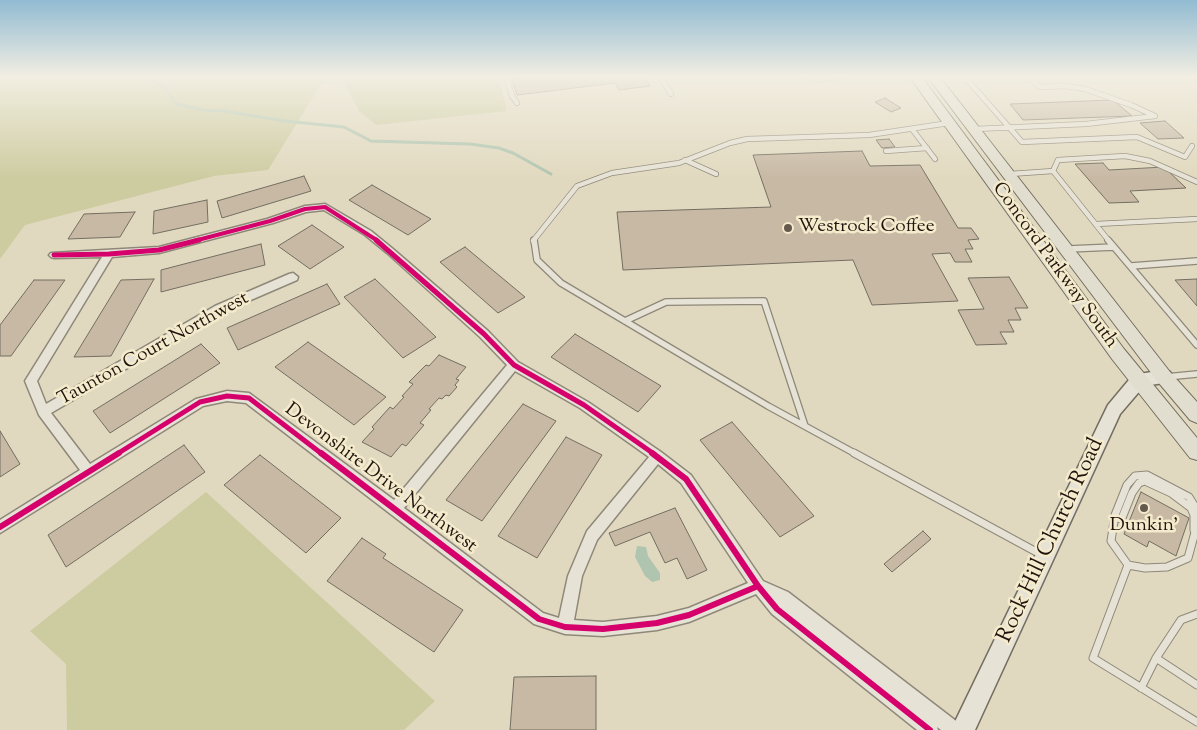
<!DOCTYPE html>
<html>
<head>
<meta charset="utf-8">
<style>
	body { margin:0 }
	canvas { display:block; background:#e1d9bf }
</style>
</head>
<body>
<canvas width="1197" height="730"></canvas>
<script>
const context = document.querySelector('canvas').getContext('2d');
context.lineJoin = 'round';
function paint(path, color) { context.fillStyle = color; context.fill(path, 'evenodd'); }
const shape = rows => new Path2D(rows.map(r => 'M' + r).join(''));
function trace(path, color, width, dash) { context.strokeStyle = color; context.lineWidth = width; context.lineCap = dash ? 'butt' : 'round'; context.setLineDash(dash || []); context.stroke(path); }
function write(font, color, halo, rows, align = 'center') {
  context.font = font + ' "Sorts Mill Goudy",serif'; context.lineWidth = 5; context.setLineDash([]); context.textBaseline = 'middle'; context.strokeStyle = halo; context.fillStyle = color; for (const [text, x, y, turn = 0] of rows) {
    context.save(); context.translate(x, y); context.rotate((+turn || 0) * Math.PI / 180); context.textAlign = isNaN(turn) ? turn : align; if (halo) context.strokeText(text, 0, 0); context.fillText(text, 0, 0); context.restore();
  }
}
paint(shape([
	[0,76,326,76,268,170,214,176,25,225,0,259],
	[341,76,498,76,507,111,376,125,359,111],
	[206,492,435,701,404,730,67,730,66,664,30,631]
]), '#cdcca1');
paint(shape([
	[637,546,646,547,648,556,660,573,660,580,652,582,645,576,635,557]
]), '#afc5b0');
trace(shape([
	[149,76,166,90,176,104,203,110,224,111,285,121,344,127,371,141,470,144,499,148,513,153,551,174]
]), '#afc5b0', 3);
const building = shape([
	[511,76,644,76,650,86,619,90,615,83,517,95,511,76],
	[885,98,901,108,891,112,875,102,885,98],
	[1113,100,1132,116,1023,120,1010,104,1113,100],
	[1165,121,1184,138,1158,139,1140,123,1165,121],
	[889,139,895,147,882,148,876,140,889,139],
	[862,151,870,166,920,165,958,228,971,228,979,239,968,240,973,249,965,249,972,262,955,262,950,253,932,254,958,301,872,305,853,260,623,270,617,212,771,207,753,155,862,151],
	[1103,163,1109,170,1164,167,1186,188,1130,191,1139,202,1109,203,1075,164,1103,163],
	[304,176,311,191,222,218,217,201,304,176],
	[372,185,431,219,408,235,349,200,372,185],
	[207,200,208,222,153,234,154,211,207,200],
	[135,212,120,237,68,239,84,214,135,212],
	[312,225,344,247,310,269,278,246,312,225],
	[261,244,265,265,161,292,161,270,261,244],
	[465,247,525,297,498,313,440,262,465,247],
	[1009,277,1028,308,1015,308,1021,320,1008,320,1014,332,1000,332,1007,344,976,345,958,310,984,309,968,278,1009,277],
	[154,279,111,356,74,357,121,280,154,279],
	[375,279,436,337,403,358,344,297,375,279],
	[1197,279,1197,306,1175,280,1197,279],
	[34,280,65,280,11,356,0,356,0,325,34,280],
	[327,284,340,304,238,350,227,328,327,284],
	[575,334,661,386,638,412,551,357,575,334],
	[308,342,386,397,354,425,275,367,308,342],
	[201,344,220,363,110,433,93,411,201,344],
	[439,355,466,367,456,379,459,380,455,385,457,387,449,396,446,395,442,399,439,398,429,409,431,410,420,423,424,425,406,446,402,444,391,457,362,442,374,429,372,427,390,407,393,409,404,397,402,396,413,384,409,382,426,365,429,366,439,355],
	[523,404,556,421,482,521,446,500,523,404],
	[732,422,814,516,780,537,700,440,732,422],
	[0,431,20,464,0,477,0,431],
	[566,437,602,455,537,558,498,536,566,437],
	[184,445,205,472,66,567,48,535,184,445],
	[260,455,341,518,306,553,224,485,260,455],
	[1141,492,1189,518,1176,556,1149,541,1147,547,1124,534,1141,492],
	[675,508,707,570,687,579,677,558,665,563,650,532,615,546,609,533,675,508],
	[923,531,931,539,892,572,884,564,923,531],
	[362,538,386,554,383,558,463,610,434,652,327,581,362,538],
	[596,676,596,730,510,730,514,677,596,676]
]);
paint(building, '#c7b9a4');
trace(building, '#746e61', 1);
const laneFar2 = shape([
	[506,76,512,96,517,103],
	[660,76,671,94],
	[804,76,819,79,849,76],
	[964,76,1022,142,1137,137,1185,157,1192,146],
	[912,129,935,159],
	[975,129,1086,124,1155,116,1131,105,1085,89,1066,86,1040,87,1027,76],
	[886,151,927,148],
	[685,160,716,174],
	[1053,171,1058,160,1125,156,1150,161,1197,182],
	[1010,174,1053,171,1109,241],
	[1096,224,1197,219],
	[533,241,577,186,612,173,679,163,730,143,747,139,869,135,949,123]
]);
const laneFar1 = shape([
	[534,240,537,260,561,283,768,406,856,454],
	[1108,240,1114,247],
	[1068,249,1114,247,1197,345],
	[1131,266,1197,261],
	[625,321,666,302,764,301,805,426],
	[1166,377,1197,374]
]);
const lane = shape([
	[854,453,1042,555],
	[1197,510,1189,497,1147,475,1135,476,1127,485,1115,515,1111,541,1128,565,1145,568,1167,567,1188,558,1197,525],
	[1114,519,1122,518,1132,493,1139,483,1145,481,1171,493,1191,508,1194,515,1194,530],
	[1128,565,1093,658,1197,722],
	[1156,658,1197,685],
	[1141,688,1156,658,1181,620,1197,614]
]);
const street = shape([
	[325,204,371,231,393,249,488,331,518,362,588,402,661,452,691,475,763,581,788,592,960,724,962,730,941,730,937,727,938,730,917,730,772,614,756,594,689,622,657,630,603,636,565,634,534,624,246,403,227,401,203,406,0,533,0,520,80,470,39,415,25,381,102,257,54,258,51,257,49,255,51,253,159,247,267,219,305,206,325,204],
	[324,210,365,235,387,253,480,337,507,365,394,500,249,393,227,391,196,399,90,464,51,413,223,312,297,280,298,277,293,273,289,274,215,306,46,404,37,381,112,257,159,253,273,223,306,212,324,210],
	[515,371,580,408,649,457,587,531,568,576,559,618,543,613,404,508,515,371],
	[658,464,681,483,748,583,689,608,657,616,603,622,574,620,582,576,597,540,658,464]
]);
const secondary = shape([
	[1164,370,1170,372,1172,377,1170,382,1144,386,1120,414,975,730,951,730,1108,405,1133,375,1164,370]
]);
const primary = shape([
	[909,76,921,76,1124,349,1197,438,1197,460,1190,458,1112,359,909,76],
	[927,76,939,76,1170,372,1197,402,1197,423,1190,420,1158,382,927,76]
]);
trace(laneFar2, '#8e8879', 6);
trace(laneFar1, '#8e8879', 8);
trace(lane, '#8e8879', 9);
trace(street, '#8e8879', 3);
trace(secondary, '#746e61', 3);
trace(primary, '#746e61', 2);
trace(laneFar2, '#e6e2d6', 4.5);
trace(laneFar1, '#e6e2d6', 5.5);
trace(lane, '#e6e2d6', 7);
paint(street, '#e6e2d6');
paint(secondary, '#e6e2d6');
paint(primary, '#e2decf');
trace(shape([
	[194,241,270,221,305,209,325,207,378,241]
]), '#d6006c', 4);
trace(shape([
	[376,240,484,334,514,365,584,405,654,454],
	[54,255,109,254,159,250,199,240],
	[117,454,200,402,227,396,249,398,322,454]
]), '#d6006c', 5);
trace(shape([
	[321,453,539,619,565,627,603,629,657,623,689,615,758,586],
	[652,453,686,479,758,586,777,609,930,730],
	[0,527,119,453]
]), '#d6006c', 6);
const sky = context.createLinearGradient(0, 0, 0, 178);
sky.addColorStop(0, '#91bbd2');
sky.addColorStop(0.43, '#f2eee2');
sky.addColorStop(1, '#f2eee200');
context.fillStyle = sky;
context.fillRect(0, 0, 1197, 178);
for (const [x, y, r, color] of [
	[788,228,5,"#64594c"],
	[1144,508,5,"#64594c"]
]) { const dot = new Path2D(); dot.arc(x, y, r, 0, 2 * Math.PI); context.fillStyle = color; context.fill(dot); trace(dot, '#f4ebcd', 2); }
write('19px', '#21140e', '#f4ebcd', [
	["Westrock Coffee",798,228],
	["Dunkin'",1144,527,"center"]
], 'left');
write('19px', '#21140e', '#f4ebcd', [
	["Concord Parkway South",1054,266,54],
	["Taunton Court Northwest",154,350,-29],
	["Devonshire Drive Northwest",380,479,37]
]);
write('22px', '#21140e', '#f4ebcd', [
	["Rock Hill Church Road",1052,541,-65]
]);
</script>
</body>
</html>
